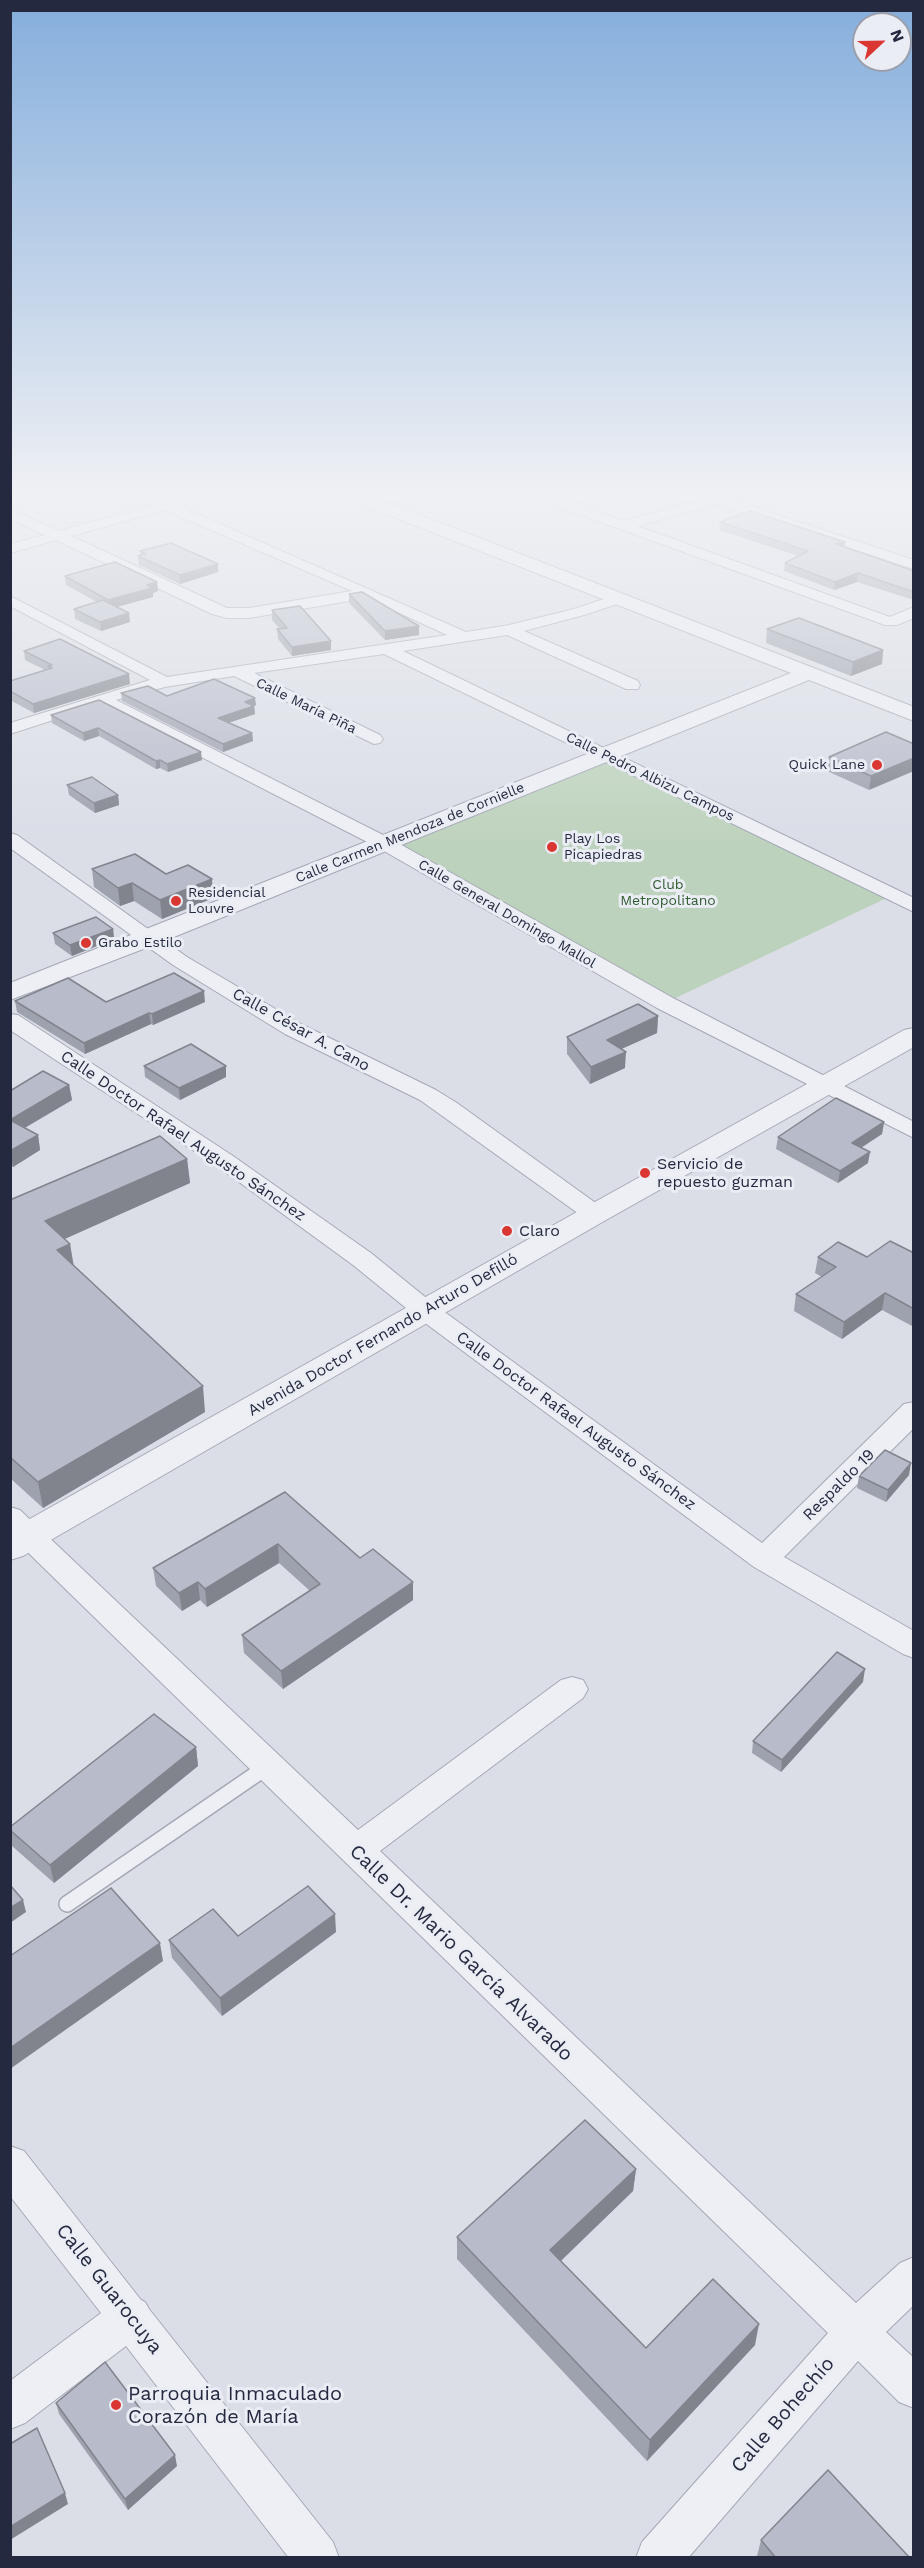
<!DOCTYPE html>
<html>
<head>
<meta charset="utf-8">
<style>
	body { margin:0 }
	#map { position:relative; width:924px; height:2568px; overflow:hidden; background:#dbdee7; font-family:"Work Sans",sans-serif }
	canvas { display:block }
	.frame { position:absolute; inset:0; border:12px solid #24293f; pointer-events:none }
	.north { position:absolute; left:852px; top:12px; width:60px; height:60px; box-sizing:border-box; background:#ebedf5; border:2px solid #9b9fac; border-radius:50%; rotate:68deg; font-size:16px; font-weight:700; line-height:24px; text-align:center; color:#24293f }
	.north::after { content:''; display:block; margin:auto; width:21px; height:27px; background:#da3632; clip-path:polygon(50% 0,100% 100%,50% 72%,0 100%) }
</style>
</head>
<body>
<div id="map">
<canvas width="924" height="2568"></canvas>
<div class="frame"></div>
<div class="north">N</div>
</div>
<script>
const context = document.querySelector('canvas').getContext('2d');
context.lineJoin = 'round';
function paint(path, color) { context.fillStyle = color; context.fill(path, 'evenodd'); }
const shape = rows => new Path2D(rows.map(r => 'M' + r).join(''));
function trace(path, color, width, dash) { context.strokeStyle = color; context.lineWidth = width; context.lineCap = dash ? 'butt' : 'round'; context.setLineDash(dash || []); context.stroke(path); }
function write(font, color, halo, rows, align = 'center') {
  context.font = font + ' "Work Sans",sans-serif'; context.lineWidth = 6; context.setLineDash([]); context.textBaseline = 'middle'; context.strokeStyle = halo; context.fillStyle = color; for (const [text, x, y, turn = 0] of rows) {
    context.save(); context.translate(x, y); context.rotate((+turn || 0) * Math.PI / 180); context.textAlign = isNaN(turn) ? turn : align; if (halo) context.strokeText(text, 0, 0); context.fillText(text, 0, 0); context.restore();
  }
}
paint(shape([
	[605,754,891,896,665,1003,384,843]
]), '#bdd2bc');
const service = shape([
	[67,1904,268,1766]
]);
const minor = shape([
	[119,488,137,488,167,501,213,488,235,488,233,491,179,506,466,632,509,625,574,609,616,595,626,595,629,598,626,601,584,615,524,631,638,681,640,685,638,689,626,689,507,635,403,651,914,898,914,912,384,654,254,673,380,735,383,739,380,743,374,744,234,676,165,687,116,700,391,839,673,998,914,1122,914,1138,657,1008,377,847,100,705,10,734,10,723,150,680,10,606,10,596,167,677,447,635,367,598,249,618,227,618,212,614,56,540,10,553,10,544,45,535,10,519,10,509,59,531,153,505,119,488],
	[165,510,352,591,249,608,227,608,71,536,165,510],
	[513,488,533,488,623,521,748,488,770,488,768,491,732,500,914,560,914,569,717,504,637,526,890,617,914,607,914,618,897,625,885,625,515,491,513,488],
	[10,833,17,835,187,957,301,1024,436,1090,457,1103,604,1209,607,1214,604,1219,595,1221,586,1219,420,1100,285,1034,173,965,10,848,10,833],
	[10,1014,18,1015,233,1156,371,1253,435,1305,762,1543,904,1404,914,1402,914,1428,784,1557,914,1631,914,1658,903,1654,754,1567,417,1317,353,1265,217,1166,10,1030,10,1014],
	[10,1507,20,1510,358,1830,561,1680,572,1677,583,1680,588,1689,583,1698,380,1851,856,2303,900,2263,914,2257,914,2305,886,2332,914,2358,914,2408,899,2402,858,2361,688,2558,636,2558,642,2542,828,2333,10,1535,10,1507],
	[10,2146,24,2151,141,2300,145,2302,149,2309,333,2542,339,2558,289,2558,126,2346,25,2423,10,2429,10,2381,101,2313,10,2196,10,2146]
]);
const tertiary = shape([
	[328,488,351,488,914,707,914,721,809,680,159,943,10,1000,10,983,791,673,330,492,328,488],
	[914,1028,914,1047,606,1220,23,1556,10,1560,10,1530,584,1208,904,1030,914,1028]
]);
trace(service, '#a4a8b5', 18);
trace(minor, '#a4a8b5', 2);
trace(tertiary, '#a4a8b5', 2);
trace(service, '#eeeff5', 15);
paint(minor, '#eeeff5');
paint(tertiary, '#eeeff5');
paint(shape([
	[720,522,844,547,914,571,914,600,857,582,834,590,784,571,785,563,798,556,719,530],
	[140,551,218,564,218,572,180,584,139,565,138,556,141,556],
	[65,576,158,591,153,593,153,597,117,607,129,613,130,622,101,631,75,619,74,609,97,602,66,585],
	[349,594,419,626,419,635,385,640,349,603],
	[272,610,331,641,331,650,292,656,278,639,277,629,280,629,272,620],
	[767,629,883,650,882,664,851,676,766,643],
	[24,651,130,684,34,713,10,700,10,681,45,670,25,660],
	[121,693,167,696,256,705,254,706,255,714,228,723,252,733,253,741,223,752,122,701],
	[99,700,202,760,168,772,160,768,156,769,99,736,84,741,52,723,51,715],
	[886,732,869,790,827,771,829,757],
	[67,785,118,795,119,805,95,813,69,795],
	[92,869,166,874,213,898,162,919,134,901,120,906,94,887],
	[113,929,114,939,72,956,55,944,53,933],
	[15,1001,106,1002,205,1002,153,1025,151,1024,85,1054,17,1012],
	[658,1016,657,1033,621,1049,625,1068,590,1084,567,1054,567,1037],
	[144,1066,226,1077,180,1100,145,1077],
	[69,1085,72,1100,25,1128,38,1135,40,1150,13,1167,10,1165,10,1091],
	[884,1122,882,1134,861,1148,868,1163,838,1183,776,1149,778,1137],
	[187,1159,190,1183,64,1239,70,1244,74,1266,205,1412,43,1508,10,1478,10,1200],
	[914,1253,914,1327,882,1310,842,1339,794,1311,796,1294,822,1277,815,1273,818,1257,867,1257],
	[909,1475,886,1502,857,1488,859,1476],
	[285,1492,360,1558,413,1582,413,1600,283,1689,244,1653,242,1635,310,1591,279,1563,207,1607,200,1600,182,1611,156,1586,153,1568],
	[863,1682,781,1772,752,1753,753,1741],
	[196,1747,198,1766,54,1883,12,1846,10,1839,10,1827],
	[336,1932,222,2016,172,1958,169,1940],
	[636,2169,633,2191,561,2261,646,2348,755,2345,647,2461,457,2259,457,2237],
	[56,2403,177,2466,128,2510,59,2414],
	[761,2540,910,2558,759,2558,757,2556]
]), '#9ea2ae');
paint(shape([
	[845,542,844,550,836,544],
	[218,564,218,572,180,584,180,575],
	[858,573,857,582,834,590,835,582],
	[157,582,158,591,153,593,153,597,109,609,108,600],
	[129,613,130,622,101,631,100,622],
	[419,626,419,635,385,640,385,631],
	[331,641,331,650,292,656,292,647],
	[883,650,882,664,851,676,853,662],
	[129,674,130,684,34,713,33,704],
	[255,698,256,705,252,707,254,706,255,714,219,726,218,718,245,702],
	[98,728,99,736,84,741,83,733],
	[252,733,253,741,223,752,223,744],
	[201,752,202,760,168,772,167,764],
	[914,758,914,771,869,790,871,776],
	[160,760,160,768,156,769,156,761],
	[118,795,119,805,95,813,94,803],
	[212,879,213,898,162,919,160,900],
	[132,883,134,901,120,906,118,888],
	[113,929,114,939,72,956,70,945],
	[204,991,205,1002,153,1025,152,1014],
	[149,1013,151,1024,85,1054,84,1043],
	[658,1016,657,1033,606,1056,607,1040],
	[626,1052,625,1068,590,1084,591,1067],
	[226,1066,226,1077,180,1100,179,1088],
	[69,1085,72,1100,12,1135,10,1120],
	[884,1122,882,1134,851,1154,852,1143],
	[38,1135,40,1150,13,1167,10,1151],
	[870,1152,868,1163,838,1183,840,1171],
	[187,1159,190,1183,49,1246,45,1221],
	[70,1244,74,1270,57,1250],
	[885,1293,882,1310,842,1339,844,1322],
	[203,1386,205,1412,43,1508,38,1482],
	[911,1463,909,1475,886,1502,888,1490],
	[278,1544,279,1563,207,1607,205,1589],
	[198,1582,200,1600,182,1611,179,1593],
	[413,1582,413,1600,283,1689,281,1671],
	[865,1669,863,1682,781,1772,782,1760],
	[196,1747,198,1766,54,1883,50,1865],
	[23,1900,26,1912,10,1923,10,1908],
	[335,1914,336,1932,222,2016,220,1998],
	[160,1943,163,1961,10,2069,10,2048],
	[636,2169,633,2191,549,2272,550,2250],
	[759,2324,755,2345,647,2461,650,2440],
	[175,2455,177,2466,128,2510,125,2499],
	[65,2493,68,2504,10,2540,10,2527]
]), '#81848d');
const building = shape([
	[750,511,845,542,836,544,914,571,914,592,858,573,835,582,785,563,808,551,720,522,750,511],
	[171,543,218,564,180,575,138,556,146,554,140,551,171,543],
	[115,562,157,582,147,585,152,588,108,600,65,576,115,562],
	[362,592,419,626,385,631,349,594,362,592],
	[103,600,129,613,100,622,74,609,103,600],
	[300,606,331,641,292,647,277,629,287,628,272,610,300,606],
	[799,618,883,650,853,662,767,629,799,618],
	[60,639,129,674,33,704,10,691,10,681,52,668,48,666,52,665,24,651,60,639],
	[214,679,255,698,245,702,254,706,218,718,252,733,223,744,121,693,148,686,167,696,214,679],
	[99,700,201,752,167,764,160,760,156,761,98,728,83,733,51,715,99,700],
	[886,732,914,744,914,758,871,776,829,757,886,732],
	[92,777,118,795,94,803,67,785,92,777],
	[135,854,166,874,188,865,212,879,160,900,132,883,118,888,92,869,135,854],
	[96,917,113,929,70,945,53,933,96,917],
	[174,973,204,991,152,1014,149,1013,84,1043,15,1001,68,978,106,1002,174,973],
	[638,1004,658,1016,607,1040,626,1052,591,1067,567,1037,638,1004],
	[191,1044,226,1066,179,1088,144,1066,191,1044],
	[43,1071,69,1085,10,1120,10,1091,43,1071],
	[836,1098,884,1122,852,1143,870,1152,840,1171,778,1137,836,1098],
	[10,1120,38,1135,10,1151,10,1120],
	[160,1136,187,1159,45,1221,70,1244,57,1250,203,1386,38,1482,10,1457,10,1200,160,1136],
	[890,1241,914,1253,914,1309,885,1293,844,1322,796,1294,836,1267,818,1257,838,1242,867,1257,890,1241],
	[885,1450,911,1463,888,1490,859,1476,885,1450],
	[285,1492,360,1558,373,1549,413,1582,281,1671,242,1635,320,1584,278,1544,205,1589,198,1582,179,1593,153,1568,285,1492],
	[837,1652,865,1669,782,1760,753,1741,837,1652],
	[154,1714,196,1747,50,1865,10,1830,10,1827,154,1714],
	[10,1885,23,1900,10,1908,10,1885],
	[308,1886,335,1914,220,1998,169,1940,213,1909,238,1936,308,1886],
	[111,1888,160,1943,10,2048,10,1956,111,1888],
	[585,2120,636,2169,550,2250,646,2348,713,2279,759,2324,650,2440,457,2237,585,2120],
	[105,2362,175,2455,125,2499,56,2403,105,2362],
	[37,2428,65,2493,10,2527,10,2444,37,2428],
	[828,2470,910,2558,776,2558,761,2540,828,2470]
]);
paint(building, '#b8bcca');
trace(building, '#81848d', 1.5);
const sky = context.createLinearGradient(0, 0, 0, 847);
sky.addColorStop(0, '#85aedc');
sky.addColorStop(0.58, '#eff0f4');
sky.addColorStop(1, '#eff0f400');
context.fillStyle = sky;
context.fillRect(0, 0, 924, 847);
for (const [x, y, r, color] of [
	[877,765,6,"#da3632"],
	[552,847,6,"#da3632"],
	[176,901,6,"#da3632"],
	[86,943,6,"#da3632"],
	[645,1173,6,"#da3632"],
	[507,1231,6,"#da3632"],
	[116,2405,6,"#da3632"]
]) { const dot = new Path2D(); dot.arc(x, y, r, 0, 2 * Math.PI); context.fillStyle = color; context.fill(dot); trace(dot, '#ebedf5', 2); }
write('14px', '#24293f', '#ebedf5', [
	["Calle María Piña",306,706,26],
	["Calle Pedro Albizu Campos",650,777,26],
	["Calle Carmen Mendoza de Cornielle",410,833,-22],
	["Calle General Domingo Mallol",507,914,30]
]);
write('14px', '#24293f', '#ebedf5', [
	["Quick Lane",865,765,"right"],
	["Play Los",564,839],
	["Picapiedras",564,855],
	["Residencial",188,893],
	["Louvre",188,909],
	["Grabo Estilo",98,943]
], 'left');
write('14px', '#315c30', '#ebedf5', [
	["Club",668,885],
	["Metropolitano",668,901]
]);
write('16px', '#24293f', '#ebedf5', [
	["Calle César A. Cano",301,1030,29],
	["Calle Doctor Rafael Augusto Sánchez",183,1136,34],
	["Avenida Doctor Fernando Arturo Defilló",383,1335,-30],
	["Calle Doctor Rafael Augusto Sánchez",576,1421,36],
	["Respaldo 19",839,1485,-45]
]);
write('16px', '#24293f', '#ebedf5', [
	["Servicio de",657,1164],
	["repuesto guzman",657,1182],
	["Claro",519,1231]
], 'left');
write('20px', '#24293f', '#ebedf5', [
	["Calle Dr. Mario García Alvarado",461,1953,44],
	["Calle Guarocuya",109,2289,52],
	["Calle Bohechío",783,2415,-49]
]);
write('20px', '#24293f', '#ebedf5', [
	["Parroquia Inmaculado",128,2394],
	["Corazón de María",128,2417]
], 'left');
</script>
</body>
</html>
